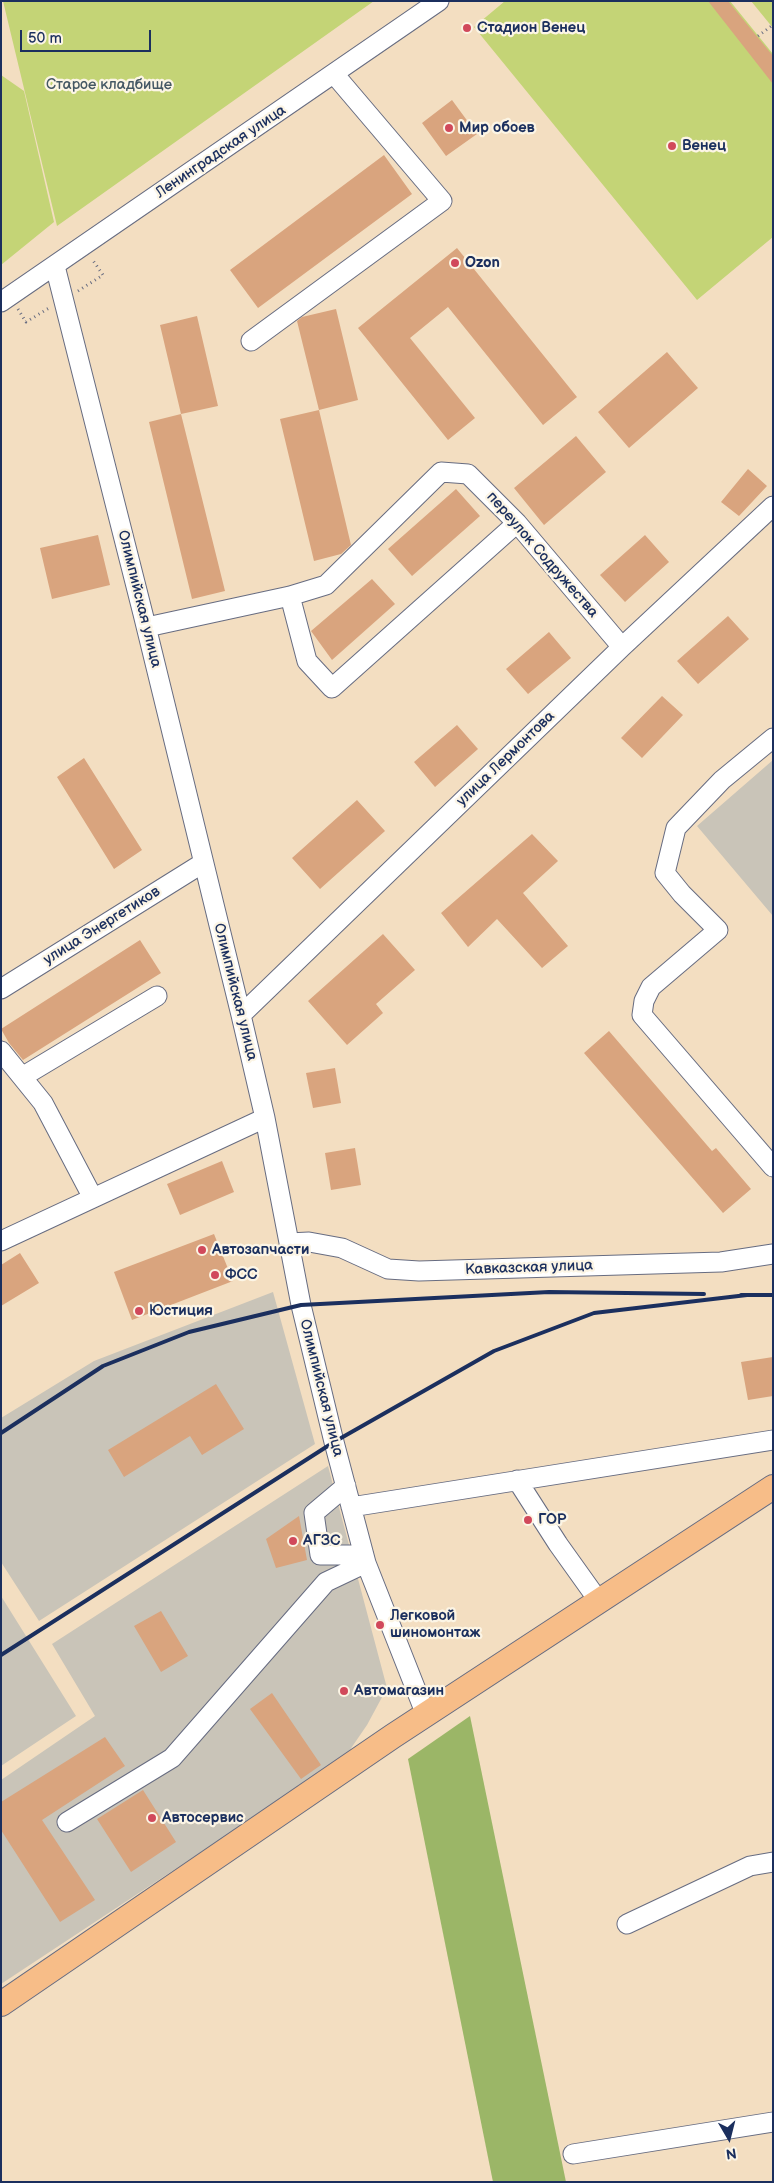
<!DOCTYPE html>
<html>
<head>
<meta charset="utf-8">
<style>
	body { margin:0 }
	#map { position:relative; width:774px; height:2183px; overflow:hidden; background:#f3dec1; font-family:"Balsamiq Sans",sans-serif }
	canvas { display:block }
	.frame { position:absolute; inset:0; border:2px solid #1b2f5e; pointer-events:none }
	.north { position:absolute; left:704px; top:2113px; width:50px; height:50px; -webkit-text-stroke:4px #fcf5e5; paint-order:stroke; rotate:172deg; font-size:14px; font-weight:700; line-height:20px; text-align:center; color:#1b2f5e }
	.north::after { content:''; display:block; margin:auto; width:18px; height:22px; background:#1b2f5e; clip-path:polygon(50% 0,100% 100%,50% 72%,0 100%) }
	.scale { position:absolute; left:20px; top:30px; width:131px; height:22px; box-sizing:border-box; border:2px solid #1b2f5e; border-top:0; padding-left:6px; font-size:15px; line-height:18px; white-space:nowrap; color:#1b2f5e; -webkit-text-stroke:4px #fcf5e5; paint-order:stroke }
</style>
</head>
<body>
<div id="map">
<canvas width="774" height="2183"></canvas>
<div class="frame"></div>
<div class="north">N</div>
<div class="scale">50 m</div>
</div>
<script>
const context = document.querySelector('canvas').getContext('2d');
context.lineJoin = 'round';
function paint(path, color) { context.fillStyle = color; context.fill(path, 'evenodd'); }
const shape = rows => new Path2D(rows.map(r => 'M' + r).join(''));
function trace(path, color, width, dash) { context.strokeStyle = color; context.lineWidth = width; context.lineCap = dash ? 'butt' : 'round'; context.setLineDash(dash || []); context.stroke(path); }
function write(font, color, halo, rows, align = 'center') {
  context.font = font + ' "Balsamiq Sans",sans-serif'; context.lineWidth = 4.5; context.setLineDash([]); context.textBaseline = 'middle'; context.strokeStyle = halo; context.fillStyle = color; for (const [text, x, y, turn = 0] of rows) {
    context.save(); context.translate(x, y); context.rotate((+turn || 0) * Math.PI / 180); context.textAlign = isNaN(turn) ? turn : align; if (halo) context.strokeText(text, 0, 0); context.fillText(text, 0, 0); context.restore();
  }
}
paint(shape([
	[773,760,773,916,697,826],
	[273,1292,315,1444,39,1621,1,1562,1,1418,94,1361],
	[328,1466,387,1688,367,1725,345,1757,1,1984,1,1780,95,1716,52,1644],
	[1,1596,76,1716,1,1766]
]), '#c9c4b8');
paint(shape([
	[3,1,374,1,57,226],
	[505,1,730,1,773,54,773,237,697,300,474,27],
	[751,1,773,1,773,28],
	[1,75,24,91,54,222,1,265]
]), '#c4d476');
paint(shape([
	[470,1716,566,2182,493,2182,408,1759]
]), '#9bb667');
paint(shape([
	[708,1,728,1,773,56,773,84],
	[452,100,477,134,446,156,422,123],
	[384,155,412,194,258,308,230,270],
	[457,248,577,397,543,425,448,307,410,338,475,418,448,440,358,328],
	[336,309,358,400,319,410,297,321,302,317],
	[197,316,218,406,181,414,160,325],
	[667,352,698,388,629,448,598,412],
	[319,410,351,545,341,554,314,561,280,419],
	[181,414,225,591,192,599,149,422],
	[576,436,606,472,544,525,514,488],
	[748,469,767,486,739,516,721,502],
	[456,489,480,516,412,576,388,549],
	[98,535,110,585,52,599,40,548],
	[645,535,669,562,625,602,600,575],
	[372,579,395,604,332,660,311,631],
	[728,616,749,639,698,684,677,661],
	[549,632,571,658,528,694,506,669],
	[662,696,683,715,642,758,621,738],
	[457,725,478,749,435,787,414,762],
	[84,758,142,850,114,869,57,777],
	[357,800,385,831,320,889,292,858],
	[532,834,558,861,523,893,568,946,542,968,497,919,468,947,441,913],
	[383,934,415,970,376,1004,383,1013,347,1045,308,1001],
	[140,940,161,973,23,1060,9,1043,1,1029],
	[609,1031,712,1151,716,1148,751,1189,723,1213,584,1053],
	[335,1068,341,1103,313,1108,306,1073],
	[355,1148,361,1185,331,1190,325,1153],
	[222,1161,234,1192,180,1215,167,1184],
	[214,1234,233,1281,132,1320,114,1272],
	[20,1253,39,1283,1,1306,1,1265],
	[773,1357,773,1396,748,1400,741,1362],
	[216,1384,244,1429,202,1455,190,1436,124,1477,108,1450],
	[299,1516,307,1560,276,1568,266,1539],
	[161,1611,188,1656,161,1672,134,1626],
	[272,1693,321,1765,301,1779,250,1709],
	[105,1737,125,1766,42,1820,95,1900,60,1922,1,1830,1,1802],
	[143,1790,176,1842,131,1872,97,1819]
]), '#d9a47e');
const minor = shape([
	[55,266,143,614,241,1015,265,1118,301,1305,334,1442,366,1563,426,1715],
	[1,302,439,1],
	[251,341,442,201,334,74],
	[290,596,307,661,332,688,517,523],
	[147,627,290,596,326,585,441,472,468,474,517,523,622,647],
	[773,738,722,780,676,828,665,873,682,894,718,930,651,987,644,1001,642,1015,773,1167],
	[1,989,203,863],
	[241,1015,622,647,773,506],
	[1,1051,43,1103,93,1198],
	[22,1077,157,996],
	[1,1241,265,1118],
	[289,1243,309,1242,342,1248,388,1269,419,1271,721,1262,773,1254],
	[517,1480,558,1544,598,1600],
	[346,1486,314,1513,320,1555,364,1555],
	[351,1507,773,1440],
	[67,1822,172,1758,326,1582,366,1563],
	[627,1924,750,1866,773,1862],
	[573,2154,773,2122]
]);
const major = shape([
	[1,2004,393,1736,773,1487]
]);
trace(minor, '#676c81', 21);
trace(major, '#676c81', 26);
trace(shape([
	[758,36,773,25],
	[78,291,103,275,92,259],
	[18,309,26,322,49,308]
]), '#676c81', 3, [1, 4]);
trace(minor, '#fff', 19);
trace(major, '#f7bd88', 24);
trace(shape([
	[741,1295,773,1295],
	[1,1433,103,1366,189,1332,301,1305,549,1292,704,1294],
	[1,1655,334,1442,494,1351,594,1313,747,1295]
]), '#1b2f5e', 4);
for (const [x, y, r, color] of [
	[467,28,5,"#d1495b"],
	[449,128,5,"#d1495b"],
	[672,146,5,"#d1495b"],
	[455,263,5,"#d1495b"],
	[202,1250,5,"#d1495b"],
	[215,1275,5,"#d1495b"],
	[139,1311,5,"#d1495b"],
	[528,1520,5,"#d1495b"],
	[293,1541,5,"#d1495b"],
	[380,1625,5,"#d1495b"],
	[344,1691,5,"#d1495b"],
	[152,1818,5,"#d1495b"]
]) { const dot = new Path2D(); dot.arc(x, y, r, 0, 2 * Math.PI); context.fillStyle = color; context.fill(dot); trace(dot, '#fcf5e5', 2); }
write('bold 15px', '#1b2f5e', '#fcf5e5', [
	["Стадион Венец",477,28],
	["Мир обоев",459,128],
	["Венец",682,146],
	["Ozon",465,263],
	["Автозапчасти",212,1250],
	["ФСС",225,1275],
	["Юстиция",149,1311],
	["ГОР",538,1520],
	["АГЗС",303,1541],
	["Легковой",390,1616],
	["шиномонтаж",390,1633],
	["Автомагазин",354,1691],
	["Автосервис",162,1818]
], 'left');
write('15px', '#455864', '#fcf5e5', [
	["Старое кладбище",109,85]
]);
write('15px', '#1b2f5e', '#fcf5e5', [
	["Ленинградская улица",221,152,-34],
	["переулок Содружества",542,555,49],
	["Олимпийская улица",139,599,76],
	["улица Лермонтова",506,759,-44],
	["улица Энергетиков",102,926,-32],
	["Олимпийская улица",235,992,76],
	["Кавказская улица",529,1268,-2],
	["Олимпийская улица",321,1388,76]
]);
</script>
</body>
</html>
